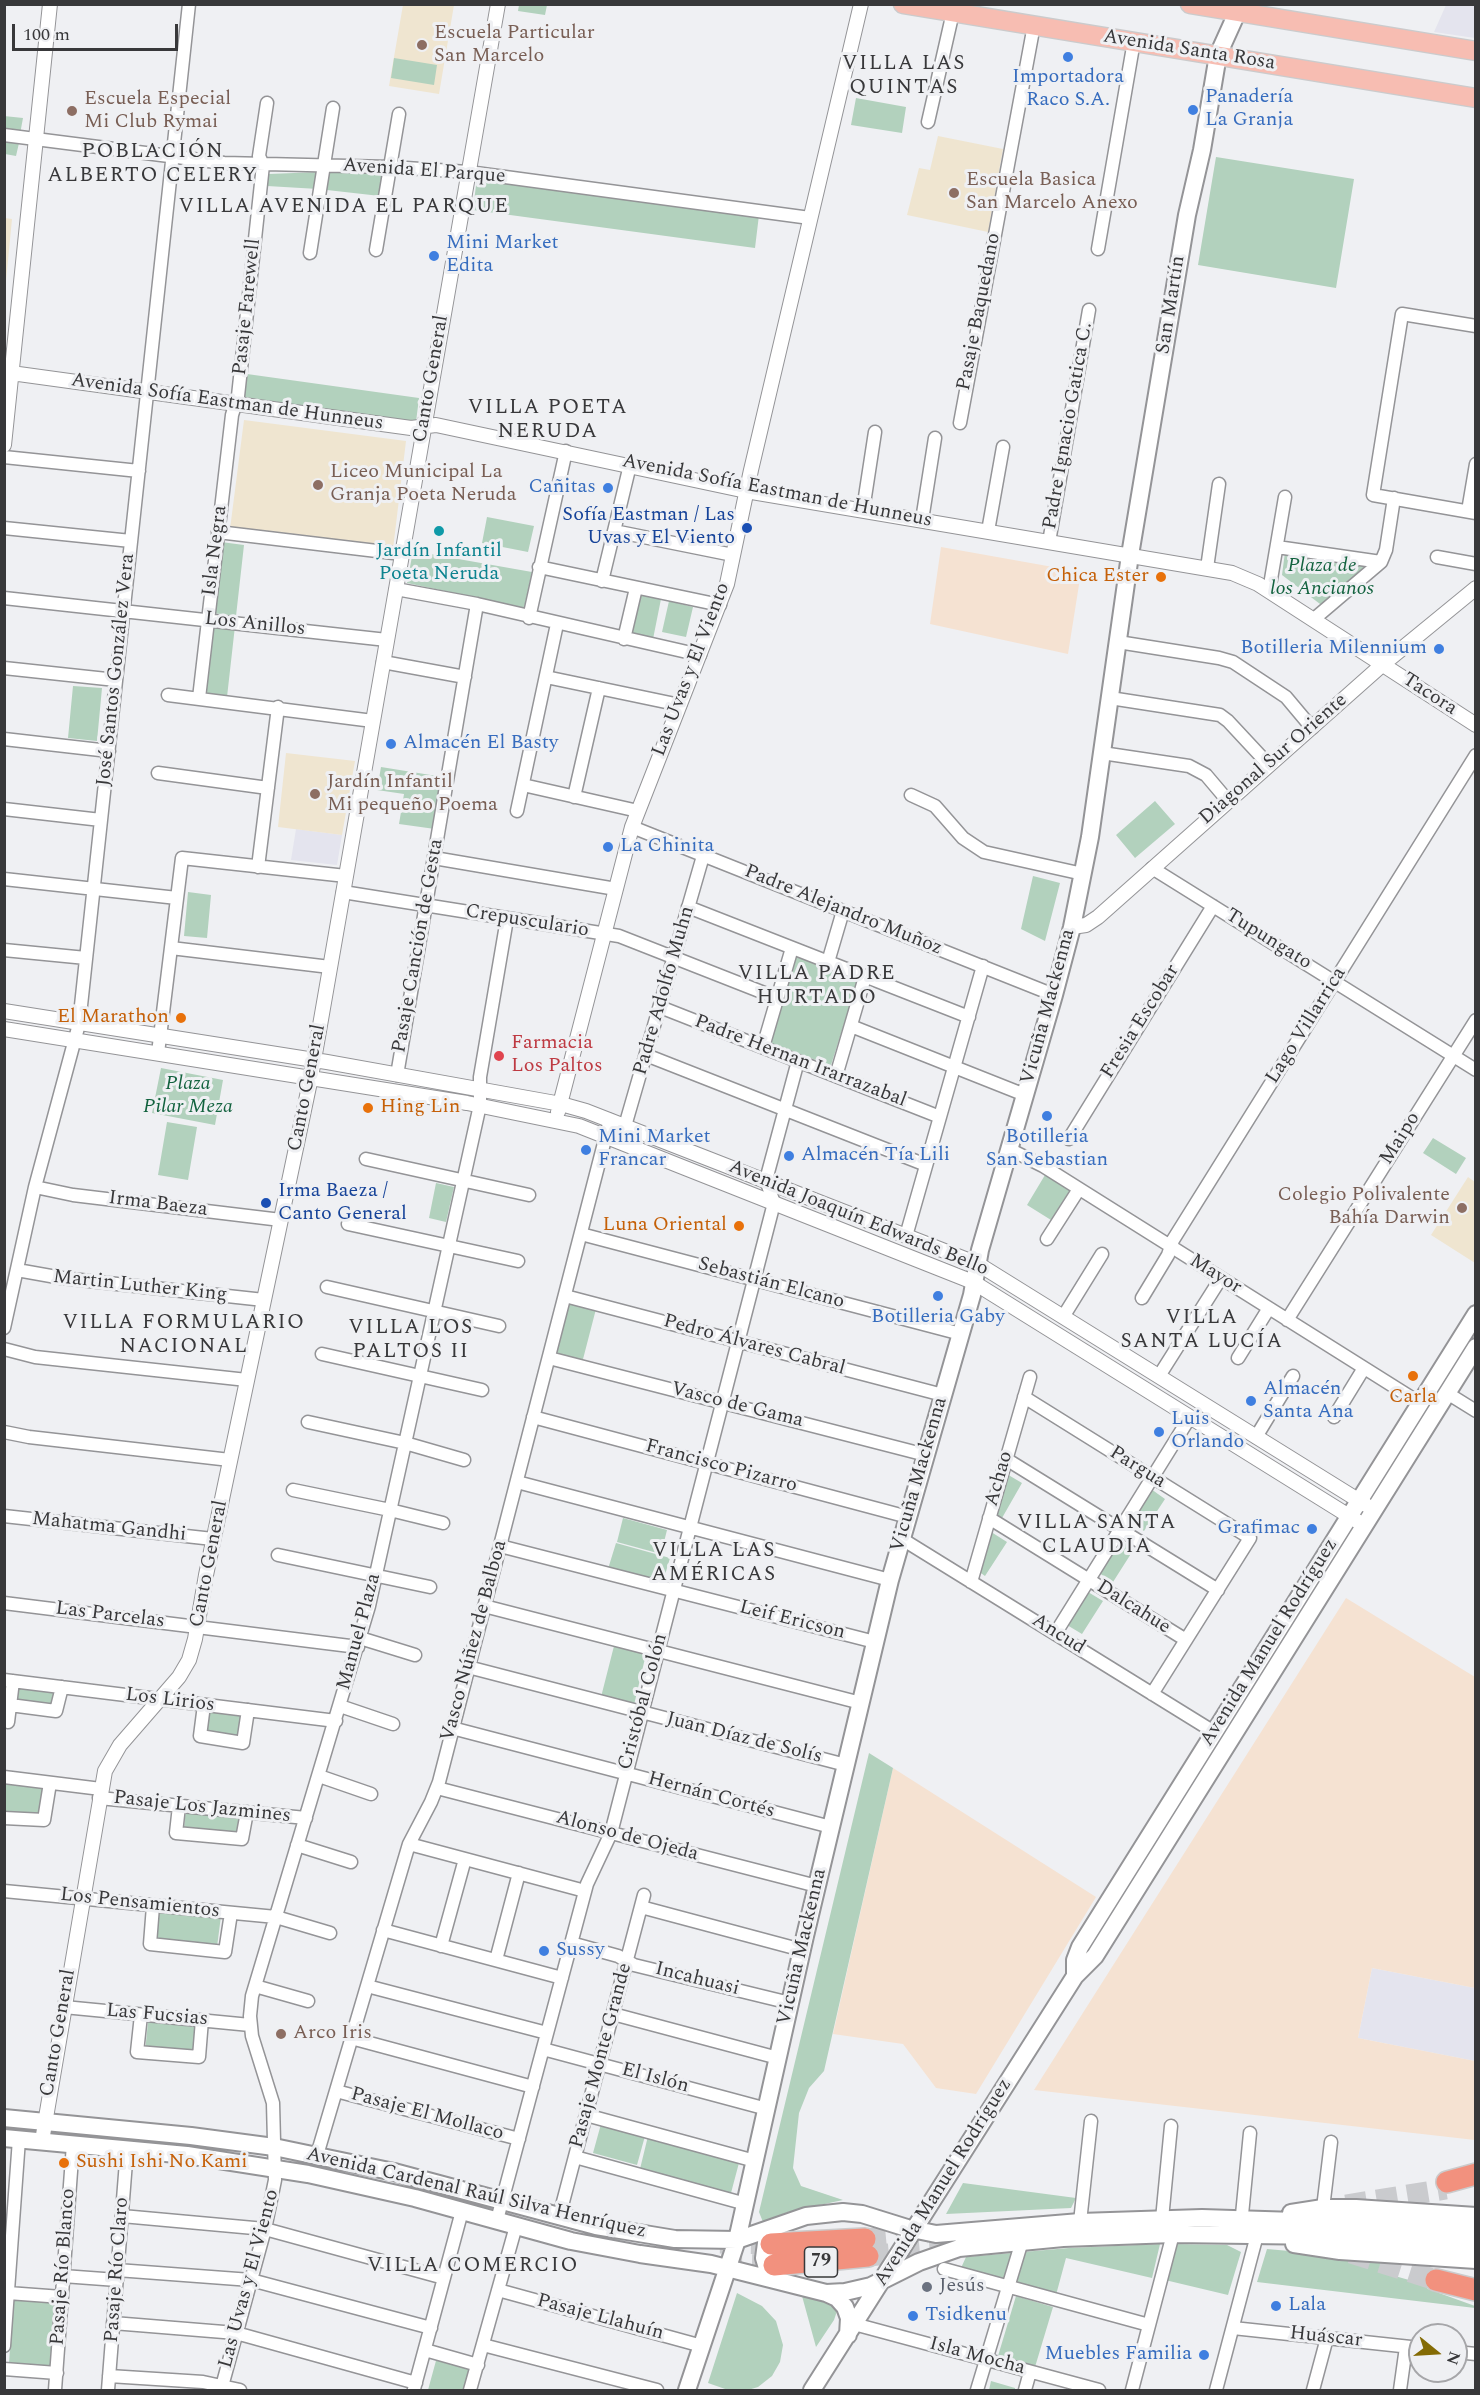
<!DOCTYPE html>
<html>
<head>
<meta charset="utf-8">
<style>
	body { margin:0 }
	#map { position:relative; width:1480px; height:2395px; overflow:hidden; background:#eff0f3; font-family:Spectral,serif }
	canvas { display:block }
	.frame { position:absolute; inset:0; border:6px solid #38383a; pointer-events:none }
	.north { position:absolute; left:1408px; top:2323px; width:60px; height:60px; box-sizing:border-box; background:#eff0f3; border:2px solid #a6a6a9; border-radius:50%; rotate:108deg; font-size:16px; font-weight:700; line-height:24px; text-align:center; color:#38383a }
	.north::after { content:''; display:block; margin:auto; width:21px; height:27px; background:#846b05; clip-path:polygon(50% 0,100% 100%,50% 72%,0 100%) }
	.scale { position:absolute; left:12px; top:24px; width:166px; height:27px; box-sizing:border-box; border:3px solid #38383a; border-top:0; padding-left:8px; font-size:18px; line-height:21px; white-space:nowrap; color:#38383a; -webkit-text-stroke:4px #eff0f3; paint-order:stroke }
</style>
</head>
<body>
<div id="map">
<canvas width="1480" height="2395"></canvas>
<div class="frame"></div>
<div class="north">N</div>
<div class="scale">100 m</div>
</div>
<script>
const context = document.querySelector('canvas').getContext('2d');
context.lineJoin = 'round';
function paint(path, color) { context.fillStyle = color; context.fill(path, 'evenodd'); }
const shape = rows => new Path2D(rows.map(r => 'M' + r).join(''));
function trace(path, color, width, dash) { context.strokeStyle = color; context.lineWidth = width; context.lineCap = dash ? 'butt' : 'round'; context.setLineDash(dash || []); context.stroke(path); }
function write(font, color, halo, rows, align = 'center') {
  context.font = font + ' Spectral,serif'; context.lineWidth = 6; context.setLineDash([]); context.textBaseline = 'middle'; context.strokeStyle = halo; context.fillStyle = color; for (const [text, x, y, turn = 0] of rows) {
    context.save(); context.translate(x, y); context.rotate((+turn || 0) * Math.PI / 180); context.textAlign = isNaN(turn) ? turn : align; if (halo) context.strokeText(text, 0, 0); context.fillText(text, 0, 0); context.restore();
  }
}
paint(shape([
	[1446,5,1475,5,1475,38,1434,32],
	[296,829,342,835,337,865,291,860],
	[1372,1968,1475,1988,1475,2061,1358,2038]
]), '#e4e4ee');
paint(shape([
	[941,547,1081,572,1068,654,930,624],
	[1346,1598,1475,1677,1475,1988,1372,1968,1358,2038,1475,2061,1475,2140,1034,2090],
	[893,1768,1096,1897,976,2094,936,2088,903,2044,833,2034]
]), '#f5e2d2');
paint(shape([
	[403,5,454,5,439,94,389,86],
	[938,136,1003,149,988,232,907,215,919,168,930,170],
	[5,218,12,219,5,291,4,218],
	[244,420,406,441,393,549,230,529],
	[286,753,355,761,342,835,278,827],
	[1468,1177,1475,1182,1475,1263,1431,1235]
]), '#efe5d0');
paint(shape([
	[519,5,547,5,545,15,518,11],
	[394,58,437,65,434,85,391,78],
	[856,98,906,107,902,133,851,125],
	[4,116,23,118,20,134,5,131],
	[4,140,19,143,16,156,5,154],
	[1216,157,1354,179,1336,288,1198,265],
	[329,171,384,173,380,196,327,190],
	[319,172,318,189,267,186,269,174],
	[477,177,759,215,755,248,473,210],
	[247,374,419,398,416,422,243,397],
	[487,517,534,526,528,552,482,543],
	[221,542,244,545,236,616,213,613],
	[413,551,532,572,524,608,407,583],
	[1285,552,1373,564,1324,607,1282,575],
	[637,594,661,599,653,639,628,634],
	[669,601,693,607,686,637,662,632],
	[212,623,235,626,227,697,203,694],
	[73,686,102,688,97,741,68,738],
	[381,767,443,777,435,829,399,824,404,794,377,790],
	[1155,801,1175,824,1135,858,1116,835],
	[1033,876,1060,883,1045,941,1021,929],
	[188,892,211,895,207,938,184,936],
	[794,953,859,977,831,1065,769,1044],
	[161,1068,223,1080,215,1125,152,1113],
	[167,1122,197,1127,188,1180,158,1175],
	[1433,1138,1466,1158,1456,1174,1423,1153],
	[1045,1175,1070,1190,1051,1220,1027,1205],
	[436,1183,454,1187,446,1222,429,1218],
	[570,1302,596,1309,582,1363,556,1356],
	[1005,1473,1022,1483,1002,1518,995,1514],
	[1151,1489,1165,1499,1144,1531,1130,1522],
	[623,1518,667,1530,661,1554,617,1542],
	[988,1530,1007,1542,985,1576,978,1571],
	[1120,1540,1134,1549,1113,1582,1099,1573],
	[616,1543,670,1558,662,1585,608,1569],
	[1088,1592,1103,1601,1082,1634,1067,1625],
	[614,1646,646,1654,634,1705,601,1697],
	[17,1687,58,1692,56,1706,16,1703],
	[209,1712,242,1716,240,1738,206,1734],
	[869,1753,893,1768,824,2071,809,2088,799,2113,793,2168,801,2186,843,2200,788,2212,763,2222,759,2212],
	[4,1778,44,1787,40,1817,5,1814],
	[186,1808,242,1815,240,1834,184,1828],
	[160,1908,221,1916,217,1947,156,1939],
	[148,2022,195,2027,192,2057,145,2052],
	[601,2124,645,2136,637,2165,593,2153],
	[648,2136,740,2159,731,2193,640,2169],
	[963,2183,1076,2198,1071,2208,946,2214],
	[1160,2244,1152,2278,1066,2258,1056,2295,961,2268,966,2257,1069,2248],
	[1173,2244,1227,2245,1241,2252,1228,2295,1165,2280],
	[1267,2249,1389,2260,1388,2274,1423,2284,1428,2289,1475,2306,1475,2308,1257,2282],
	[737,2293,762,2306,776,2321,783,2345,780,2362,772,2376,758,2387,748,2390,728,2390,708,2383],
	[802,2296,824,2298,833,2303,837,2311,834,2320,816,2347],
	[1016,2296,1053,2307,1035,2367,998,2356],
	[13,2300,54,2303,50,2366,9,2364],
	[437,2357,470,2366,463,2390,428,2390],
	[991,2381,1015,2388,1015,2390,989,2390]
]), '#b2d1bd');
trace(shape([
	[1346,2205,1446,2189],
	[865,2239,927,2233],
	[720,2243,771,2244],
	[1351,2253,1436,2280],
	[868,2256,954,2248],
	[721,2264,774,2265]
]), '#cacbce', 21, [21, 10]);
const minor = shape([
	[928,122,953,12],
	[4,135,224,163,390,167,468,172,810,218],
	[1098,249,1134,41],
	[376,250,399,114],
	[310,253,333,108],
	[1476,326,1402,314,1373,495,1476,513],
	[960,423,1034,25],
	[4,457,139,471],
	[863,510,875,432],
	[1468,511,1476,464],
	[922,520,935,438],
	[4,528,131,541],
	[614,531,733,555],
	[988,531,1003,447],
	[218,532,402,554],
	[1049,542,1089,310],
	[1277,547,1381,562],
	[1437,557,1476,564],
	[539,567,720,605],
	[1207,568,1219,484],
	[602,581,630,465],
	[396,589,477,604,700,655],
	[1269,591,1285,497],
	[4,598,387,640],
	[529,618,566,451],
	[1314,619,1381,562,1386,550,1394,498],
	[624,639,636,588],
	[1118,642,1219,658,1233,662,1286,697,1312,728],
	[383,662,465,677],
	[4,668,116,680],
	[546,677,680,705],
	[168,695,373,721],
	[199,698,232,415,238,396,263,165,259,156,267,103],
	[1110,698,1220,715,1228,721,1269,765],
	[4,739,109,751],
	[1102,753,1189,766,1206,775,1228,801],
	[158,773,268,788],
	[523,785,638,811],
	[911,795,935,806,963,838,984,852,1083,874],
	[574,797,599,688],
	[4,809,101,820],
	[517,811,557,624],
	[632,827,1054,995],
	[434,858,616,889],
	[258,867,278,707],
	[1152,868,1476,1070],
	[4,879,177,898],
	[343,892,619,936,777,998],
	[688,907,969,1017],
	[171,948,330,967],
	[4,950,86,958],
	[828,962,843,911],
	[660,1007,940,1117],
	[851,1026,1025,1095],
	[763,1047,792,948],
	[158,1053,182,858,346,876],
	[646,1055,926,1165],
	[397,1075,477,604],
	[836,1076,865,977],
	[625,1126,703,856],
	[1069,1139,1213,906],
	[1009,1149,1043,1166,1420,1403],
	[366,1159,529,1195],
	[35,1187,73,1195,281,1220],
	[348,1224,518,1261],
	[581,1234,961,1334],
	[906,1236,983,966],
	[1047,1239,1079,1189],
	[17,1270,62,1278,264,1300],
	[327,1287,499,1326],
	[565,1296,943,1395],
	[1142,1298,1168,1255,1173,1240,1476,755],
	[1063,1317,1102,1254],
	[1287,1320,1476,1020],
	[4,1328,35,1187,79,1024,189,4],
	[4,1349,35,1357,247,1380],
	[322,1354,482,1390],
	[549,1358,926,1455],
	[1238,1358,1269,1308],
	[1159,1376,1221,1278],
	[1447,1393,1476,1411],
	[1024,1397,1250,1538,1152,1694],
	[533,1417,908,1517],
	[1334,1417,1364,1368],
	[308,1422,405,1443,464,1460],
	[4,1432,29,1437,230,1460],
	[1256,1437,1293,1376],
	[1006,1459,1218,1590],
	[517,1482,890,1580],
	[293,1490,390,1510,443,1523],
	[4,1516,213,1539],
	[989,1518,1186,1640],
	[902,1539,1214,1732],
	[500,1546,875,1642],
	[278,1555,430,1587],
	[971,1582,1030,1377],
	[4,1603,358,1647],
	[484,1606,861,1703],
	[1055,1634,1190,1417],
	[360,1638,415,1655],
	[468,1667,846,1765],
	[4,1680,336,1721],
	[10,1705,56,1711,62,1687],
	[204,1705,200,1736,243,1743,248,1710],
	[340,1706,393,1724],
	[8,1722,13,1681],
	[452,1728,831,1827],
	[319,1776,371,1794],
	[4,1777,101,1789],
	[437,1788,817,1886],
	[99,1798,306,1818],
	[179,1806,176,1833,242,1839,247,1812],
	[4,1818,44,1820,50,1783],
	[409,1844,585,1891],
	[297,1845,351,1862],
	[4,1891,276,1917,330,1933],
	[153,1906,150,1944,225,1952,231,1913],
	[641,1907,802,1950],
	[383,1930,562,1978],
	[571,1943,618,1956,634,1965,790,2003],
	[441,1946,465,1859],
	[496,1960,519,1873],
	[255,1986,308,2001],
	[367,1986,547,2033],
	[64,2007,250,2025],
	[613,2014,778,2058],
	[141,2015,137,2052,199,2057,202,2020],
	[351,2038,533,2087],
	[543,2049,767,2109],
	[336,2091,519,2139],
	[586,2115,755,2161],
	[317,2155,409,1844,431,1802,439,1782,610,1120],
	[575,2157,746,2204],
	[1323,2208,1331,2142],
	[122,2216,265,2229,444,2278],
	[559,2217,644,1895],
	[1162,2219,1171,2126],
	[497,2220,587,1884,611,1833,774,1203,766,1180,798,1061],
	[1080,2222,1091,2121],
	[1241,2225,1250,2133],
	[944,2269,1149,2325],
	[117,2270,251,2280,431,2328],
	[63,2276,117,2280],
	[498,2290,702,2346],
	[8,2293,62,2297],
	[113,2323,236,2333,416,2383],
	[854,2324,1099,2390],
	[1233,2328,1420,2348],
	[483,2345,657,2390],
	[4,2346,19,2139],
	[425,2350,478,2365],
	[1456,2352,1476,2354],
	[4,2369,57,2373],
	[109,2376,203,2382,240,2390],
	[414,2389,462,2211],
	[55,2390,73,2144],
	[108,2390,127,2149],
	[221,2390,265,2229,275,2180,273,2103,252,2036,250,2016,252,1996,369,1606,480,1105,480,1077,507,919],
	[470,2390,516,2226],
	[977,2390,1022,2241],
	[1025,2390,1030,2372],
	[1132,2390,1173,2234],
	[1216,2390,1257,2235],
	[1313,2390,1327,2338],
	[1400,2390,1406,2347]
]);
const tertiary = shape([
	[4,372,411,428,436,425,746,491,1232,573,1258,584,1476,725],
	[4,445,50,4],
	[1072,927,1086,925,1098,917,1382,665,1476,588],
	[4,1011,327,1062,561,1104,586,1111,978,1264,1366,1505],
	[4,1029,467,1103,579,1126,973,1282,1357,1521],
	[558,1112,632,827,727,584,751,470,861,4],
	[42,2141,105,1771,120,1745,179,1677,189,1660,195,1639,206,1575,311,1077,498,4]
]);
const secondary = shape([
	[1075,1976,1075,1960,1080,1947,1476,1314],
	[4,2118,191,2136,274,2147,394,2172,596,2226,675,2239,737,2240,806,2216,843,2212,862,2214,907,2228,936,2234,1080,2222,1202,2218,1327,2222,1476,2232],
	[4,2138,187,2155,308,2174,415,2198,571,2241,640,2254,711,2264,826,2293,845,2292,871,2286,919,2262,959,2248,1063,2238,1173,2234,1327,2236,1391,2239,1476,2246],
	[1291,2213,1323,2208,1356,2208,1476,2216],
	[771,2232,766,2243,764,2258,767,2268,776,2279],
	[1294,2244,1340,2251,1476,2260],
	[826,2293,837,2298,845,2307,849,2318,848,2335],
	[687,2390,737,2240,805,1936,890,1580,972,1295,980,1250,1054,995,1072,927,1090,837,1130,555,1187,215,1202,150,1218,55,1241,4],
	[812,2390,1075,1976,1095,1956,1476,1347]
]);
const primary = shape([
	[903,4,1476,98],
	[1190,4,1476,51]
]);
const motorway = shape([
	[1447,2182,1476,2174],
	[771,2244,865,2239],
	[774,2265,868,2256],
	[1436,2280,1476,2290]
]);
trace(minor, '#949497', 15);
trace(tertiary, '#949497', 16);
trace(secondary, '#949497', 20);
trace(primary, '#cbcbcc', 21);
trace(motorway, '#cbcbcc', 24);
trace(minor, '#fff', 12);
trace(tertiary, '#fff', 14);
trace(secondary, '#fff', 16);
trace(primary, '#f7bdb2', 18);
trace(motorway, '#f2917e', 21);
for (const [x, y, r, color] of [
	[422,45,6,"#8d6e63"],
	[1068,57,6,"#3f7fe0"],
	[1193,110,6,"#3f7fe0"],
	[72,111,6,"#8d6e63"],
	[954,193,6,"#8d6e63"],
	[434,256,6,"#3f7fe0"],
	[318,485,6,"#8d6e63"],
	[608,488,6,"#3f7fe0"],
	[747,528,6,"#1a4fb4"],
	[439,531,6,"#0f9aa8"],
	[1161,577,6,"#e8710a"],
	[1439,649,6,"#3f7fe0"],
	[391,744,6,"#3f7fe0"],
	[315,794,6,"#8d6e63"],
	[608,847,6,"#3f7fe0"],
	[181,1018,6,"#e8710a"],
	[499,1056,6,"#e0444e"],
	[368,1108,6,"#e8710a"],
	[1047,1116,6,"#3f7fe0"],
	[586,1150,6,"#3f7fe0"],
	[789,1156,6,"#3f7fe0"],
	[266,1203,6,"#1a4fb4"],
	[1462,1208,6,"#8d6e63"],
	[739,1226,6,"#e8710a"],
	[938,1296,6,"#3f7fe0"],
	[1413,1376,6,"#e8710a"],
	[1251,1401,6,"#3f7fe0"],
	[1159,1432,6,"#3f7fe0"],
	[1312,1529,6,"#3f7fe0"],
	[544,1951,6,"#3f7fe0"],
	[281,2034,6,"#8d6e63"],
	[64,2163,6,"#e8710a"],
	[927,2287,6,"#6b7280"],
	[1276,2306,6,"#3f7fe0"],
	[913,2316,6,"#3f7fe0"],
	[1204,2355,6,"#3f7fe0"]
]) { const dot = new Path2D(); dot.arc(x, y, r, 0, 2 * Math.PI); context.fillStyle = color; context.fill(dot); trace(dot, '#eff0f3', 2); }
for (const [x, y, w] of [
	[821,2262,33]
]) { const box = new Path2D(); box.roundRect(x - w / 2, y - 15, w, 30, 4.5); context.fillStyle = '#eff0f3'; context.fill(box); trace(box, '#38383a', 1.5); }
write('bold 18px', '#38383a', null, [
	["79",821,2262]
]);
write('20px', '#785e54', '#eff0f3', [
	["Escuela Particular",434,34],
	["San Marcelo",434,57],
	["Escuela Especial",84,100],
	["Mi Club Rymai",84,123],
	["Escuela Basica",966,181],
	["San Marcelo Anexo",966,204],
	["Liceo Municipal La",330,473],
	["Granja Poeta Neruda",330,496],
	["Jardín Infantil",327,783],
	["Mi pequeño Poema",327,806],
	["Colegio Polivalente",1450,1196,"right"],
	["Bahía Darwin",1450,1219,"right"],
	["Arco Iris",293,2034]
], 'left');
write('20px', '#38383a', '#eff0f3', [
	["Avenida Santa Rosa",1189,51,9],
	["Avenida El Parque",424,172,4],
	["San Martín",1172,305,-81],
	["Pasaje Farewell",248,307,-84],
	["Pasaje Baquedano",980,312,-79],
	["Canto General",432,379,-80],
	["Avenida Sofía Eastman de Hunneus",227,403,8],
	["Padre Ignacio Gatica C.",1069,426,-80],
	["Avenida Sofía Eastman de Hunneus",777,492,11],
	["Isla Negra",216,551,-83],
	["Los Anillos",255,625,6],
	["José Santos González Vera",117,670,-84],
	["Las Uvas y El Viento",692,670,-69],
	["Tacora",1429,695,33],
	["Diagonal Sur Oriente",1274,760,-41],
	["Padre Alejandro Muñoz",843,911,22],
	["Crepusculario",527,922,9],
	["Tupungato",1268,940,32],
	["Pasaje Canción de Gesta",419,946,-80],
	["Padre Adolfo Muhn",665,991,-74],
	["Vicuña Mackenna",1049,1007,-75],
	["Fresia Escobar",1141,1022,-58],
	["Lago Villarrica",1307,1026,-58],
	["Padre Hernan Irarrazabal",800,1062,21],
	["Canto General",308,1088,-79],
	["Maipo",1401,1139,-58],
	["Irma Baeza",158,1205,7],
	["Avenida Joaquín Edwards Bello",858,1219,22],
	["Mayor",1215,1275,32],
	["Sebastián Elcano",771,1284,15],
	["Martin Luther King",140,1287,6],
	["Pedro Álvares Cabral",754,1346,15],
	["Vasco de Gama",737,1406,14],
	["Francisco Pizarro",721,1467,15],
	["Pargua",1137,1468,32],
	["Vicuña Mackenna",920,1475,-74],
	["Achao",1000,1479,-74],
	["Mahatma Gandhi",109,1528,6],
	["Canto General",210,1564,-79],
	["Dalcahue",1133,1608,32],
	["Las Parcelas",110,1616,7],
	["Leif Ericson",792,1621,14],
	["Manuel Plaza",360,1632,-75],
	["Ancud",1058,1635,32],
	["Vasco Núñez de Balboa",475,1641,-75],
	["Avenida Manuel Rodríguez",1270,1643,-58],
	["Los Lirios",170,1701,7],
	["Cristóbal Colón",644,1702,-75],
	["Juan Díaz de Solís",744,1739,14],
	["Hernán Cortés",711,1796,15],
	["Pasaje Los Jazmines",202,1808,6],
	["Alonso de Ojeda",627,1837,15],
	["Los Pensamientos",140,1904,6],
	["Vicuña Mackenna",803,1947,-77],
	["Incahuasi",697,1980,14],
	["Las Fucsias",157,2016,5],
	["Canto General",59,2033,-80],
	["Pasaje Monte Grande",602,2056,-75],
	["El Islón",655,2079,15],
	["Pasaje El Mollaco",427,2115,15],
	["Avenida Manuel Rodríguez",944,2183,-58],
	["Avenida Cardenal Raúl Silva Henríquez",476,2194,13],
	["Pasaje Río Blanco",64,2267,-86],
	["Pasaje Río Claro",118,2270,-86],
	["Las Uvas y El Viento",250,2279,-75],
	["Pasaje Llahuín",600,2318,15],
	["Huáscar",1326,2338,6],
	["Isla Mocha",977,2357,15]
]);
write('20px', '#366cbe', '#eff0f3', [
	["Importadora",1068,78,"center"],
	["Raco S.A.",1068,101,"center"],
	["Panadería",1205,98],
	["La Granja",1205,121],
	["Mini Market",446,244],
	["Edita",446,267],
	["Cañitas",596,488,"right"],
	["Botilleria Milennium",1427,649,"right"],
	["Almacén El Basty",403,744],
	["La Chinita",620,847],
	["Mini Market",598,1138],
	["Francar",598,1161],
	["Botilleria",1047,1138,"center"],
	["San Sebastian",1047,1161,"center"],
	["Almacén Tía Lili",801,1156],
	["Botilleria Gaby",938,1318,"center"],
	["Almacén",1263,1390],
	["Santa Ana",1263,1413],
	["Luis",1171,1420],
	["Orlando",1171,1443],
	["Grafimac",1300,1529,"right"],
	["Sussy",556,1951],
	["Lala",1288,2306],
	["Tsidkenu",925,2316],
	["Muebles Familia",1192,2355,"right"]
], 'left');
write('20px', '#164399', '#eff0f3', [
	["Sofía Eastman / Las",735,516],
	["Uvas y El Viento",735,539],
	["Irma Baeza /",278,1192,"left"],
	["Canto General",278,1215,"left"]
], 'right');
write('20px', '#0d838f', '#eff0f3', [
	["Jardín Infantil",439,552],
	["Poeta Neruda",439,575]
]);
write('italic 20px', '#12623e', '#eff0f3', [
	["Plaza de",1322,567],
	["los Ancianos",1322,590],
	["Plaza",188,1085],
	["Pilar Meza",188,1108]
]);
write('20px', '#c56008', '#eff0f3', [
	["Chica Ester",1149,577],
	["El Marathon",169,1018],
	["Hing Lin",380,1108,"left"],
	["Luna Oriental",727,1226],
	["Carla",1413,1398,"center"],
	["Sushi Ishi No Kami",76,2163,"left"]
], 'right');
write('20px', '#be3a42', '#eff0f3', [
	["Farmacia",511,1044],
	["Los Paltos",511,1067]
], 'left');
write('20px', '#5b616d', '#eff0f3', [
	["Jesús",939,2287]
], 'left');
context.letterSpacing = '1.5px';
write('21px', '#38383a', '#eff0f3', [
	["VILLA LAS",904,65],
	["QUINTAS",904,89],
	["POBLACIÓN",153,153],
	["ALBERTO CELERY",153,177],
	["VILLA AVENIDA EL PARQUE",344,208],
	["VILLA POETA",548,409],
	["NERUDA",548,433],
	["VILLA PADRE",817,975],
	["HURTADO",817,999],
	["VILLA",1202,1319],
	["SANTA LUCÍA",1202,1343],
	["VILLA FORMULARIO",184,1324],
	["NACIONAL",184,1348],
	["VILLA LOS",411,1329],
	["PALTOS II",411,1353],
	["VILLA SANTA",1097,1524],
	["CLAUDIA",1097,1548],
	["VILLA LAS",714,1552],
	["AMÉRICAS",714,1576],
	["VILLA COMERCIO",473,2267]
]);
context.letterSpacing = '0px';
</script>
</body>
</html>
